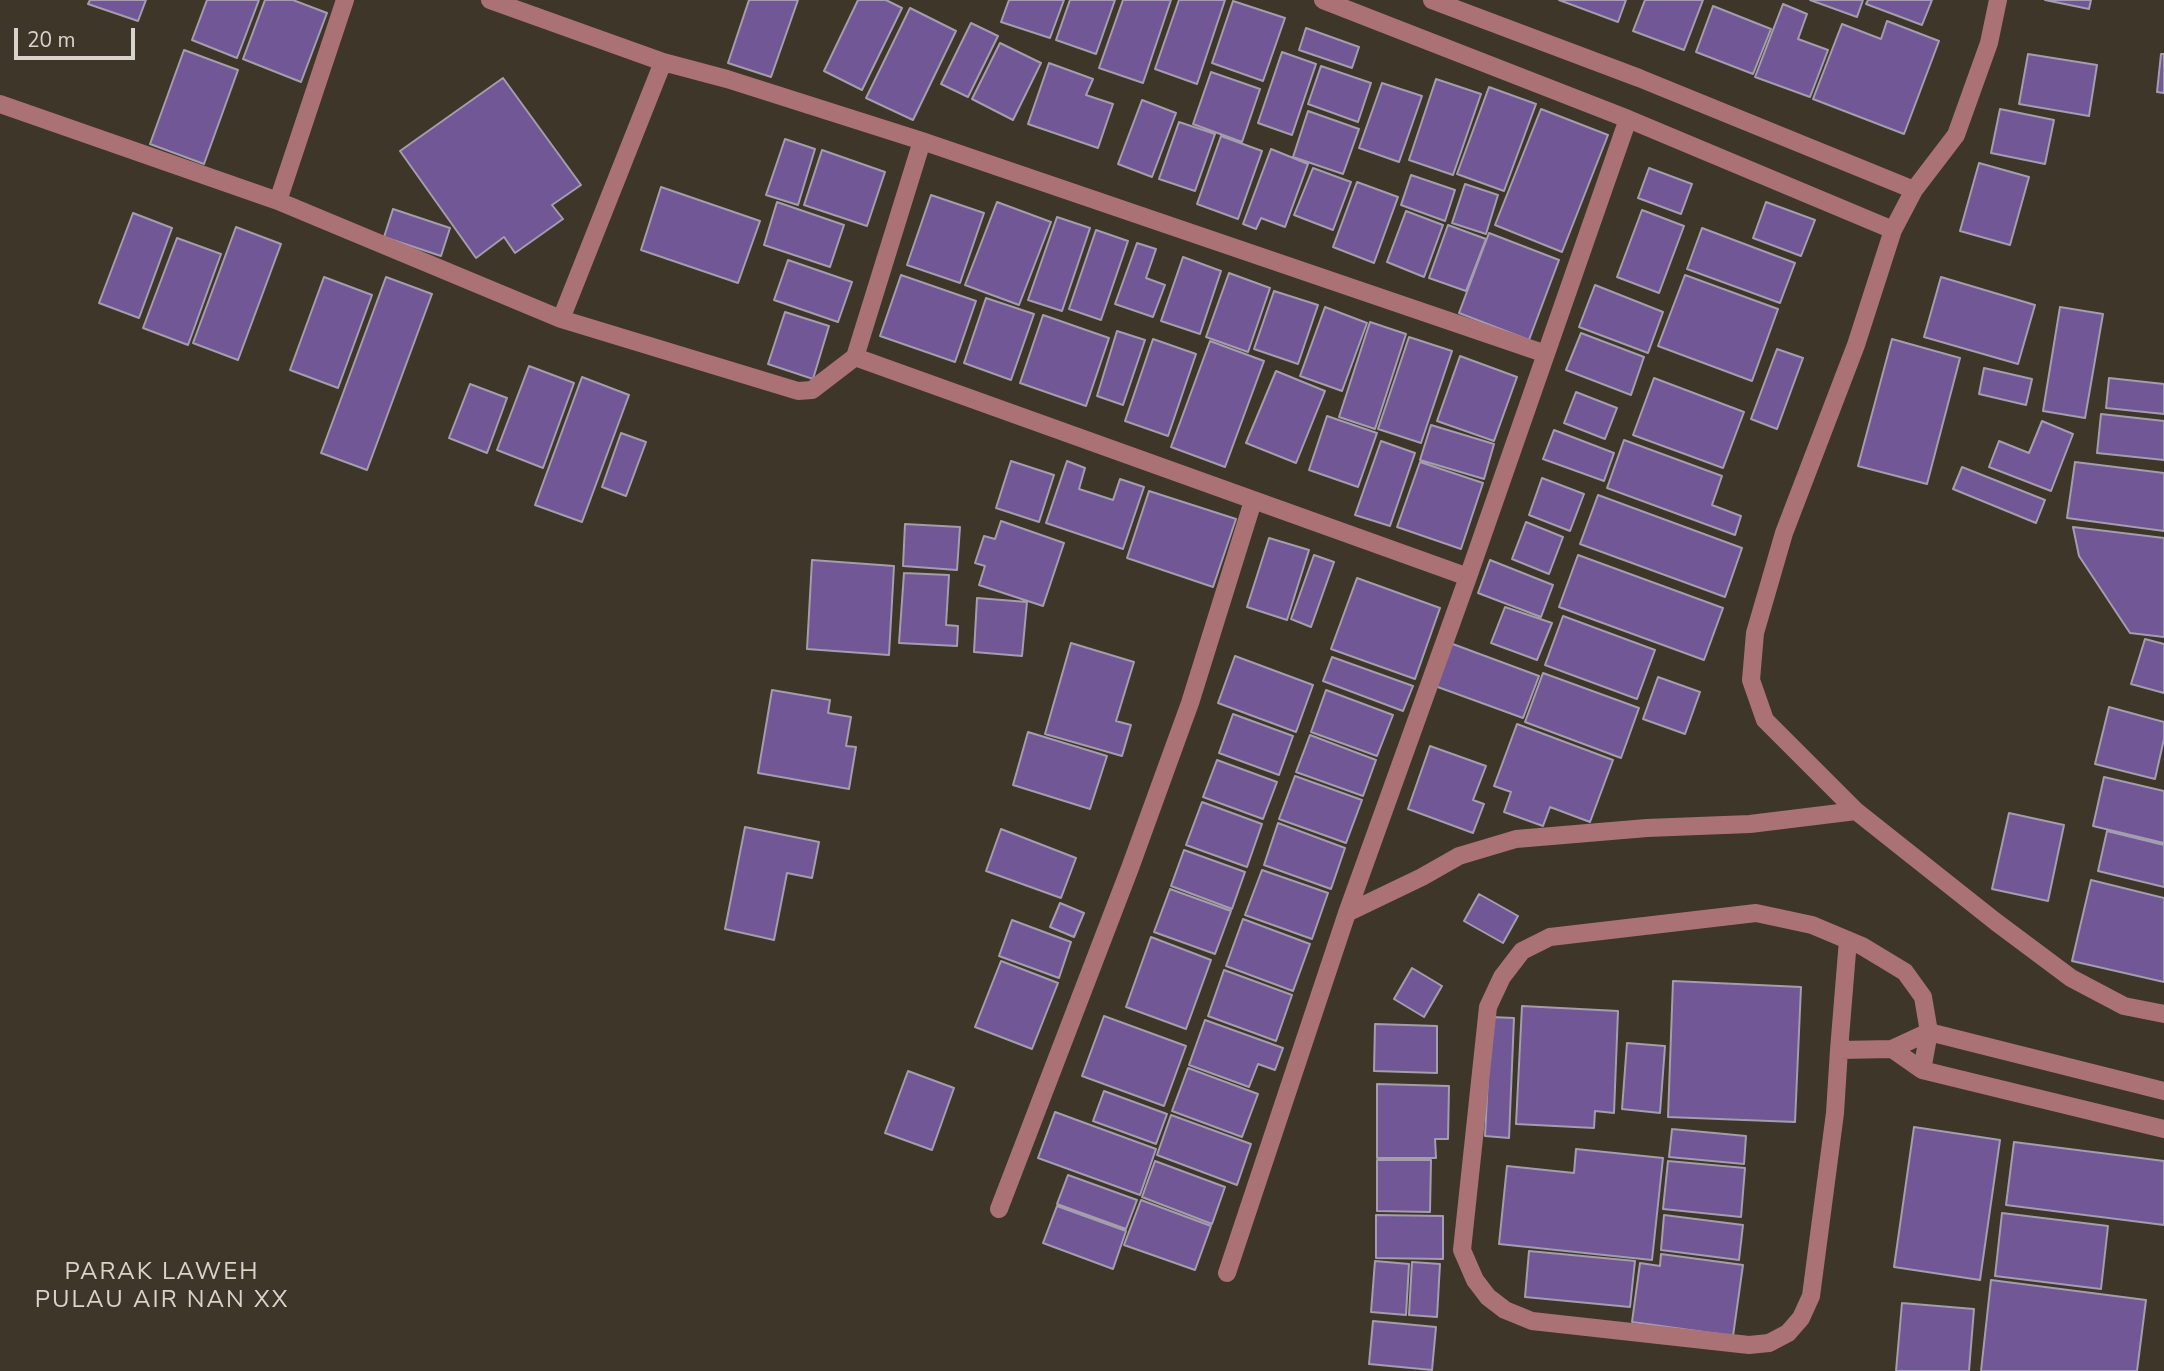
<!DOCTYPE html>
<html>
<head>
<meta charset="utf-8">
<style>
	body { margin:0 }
	#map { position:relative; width:2164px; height:1371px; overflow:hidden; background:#3e3628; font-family:"Nunito Sans",sans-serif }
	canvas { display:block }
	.scale { position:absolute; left:14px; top:28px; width:121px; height:32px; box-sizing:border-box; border:4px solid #d8d3cb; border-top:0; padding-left:9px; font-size:21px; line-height:24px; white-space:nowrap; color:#d8d3cb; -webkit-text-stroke:5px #3e3628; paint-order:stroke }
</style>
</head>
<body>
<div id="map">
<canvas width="2164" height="1371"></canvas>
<div class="scale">20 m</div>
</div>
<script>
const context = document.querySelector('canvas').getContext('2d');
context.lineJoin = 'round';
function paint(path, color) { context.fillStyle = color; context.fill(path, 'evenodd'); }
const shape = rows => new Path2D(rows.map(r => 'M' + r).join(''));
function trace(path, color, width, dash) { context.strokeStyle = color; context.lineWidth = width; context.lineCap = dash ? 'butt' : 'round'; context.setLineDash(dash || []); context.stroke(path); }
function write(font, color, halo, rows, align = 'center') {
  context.font = font + ' "Nunito Sans",sans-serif'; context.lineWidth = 5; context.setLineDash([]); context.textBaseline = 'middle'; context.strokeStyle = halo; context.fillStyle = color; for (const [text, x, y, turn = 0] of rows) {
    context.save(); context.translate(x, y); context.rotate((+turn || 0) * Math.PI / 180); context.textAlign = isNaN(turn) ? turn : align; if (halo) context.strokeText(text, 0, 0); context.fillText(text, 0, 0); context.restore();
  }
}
const building = shape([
	[90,0,146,0,138,21,88,4,90,0],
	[207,0,259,0,237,58,192,40,207,0],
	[265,0,293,0,327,13,301,82,243,59,265,0],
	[749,0,798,0,771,77,728,63,749,0],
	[858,0,886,0,902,8,862,90,824,71,858,0],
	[1009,0,1064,0,1050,38,1001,22,1009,0],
	[1070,0,1115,0,1096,54,1056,40,1070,0],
	[1123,0,1171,0,1143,83,1099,68,1123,0],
	[1179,0,1225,0,1197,84,1155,69,1179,0],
	[1559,0,1626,0,1618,22,1559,0],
	[1645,0,1703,0,1684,50,1633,31,1645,0],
	[1810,0,1863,0,1857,17,1810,0],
	[1868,0,1932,0,1922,25,1866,4,1868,0],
	[2045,0,2091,0,2089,9,2045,0],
	[1233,1,1285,18,1263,81,1212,63,1233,1],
	[1783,4,1807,14,1798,39,1828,50,1810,97,1755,77,1783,4],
	[1713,6,1771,29,1753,74,1696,52,1713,6],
	[910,8,956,31,913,120,866,98,910,8],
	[1887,21,1939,41,1904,134,1813,99,1842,24,1881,39,1887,21],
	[971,23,998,36,968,97,941,84,971,23],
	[1306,28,1359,47,1352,68,1299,50,1306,28],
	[1000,43,1041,63,1013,120,972,99,1000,43],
	[184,50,238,70,204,164,150,144,184,50],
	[1282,52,1316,64,1292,135,1258,123,1282,52],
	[2028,54,2097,65,2089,116,2019,104,2028,54],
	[2161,54,2164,54,2164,93,2157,92,2161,54],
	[1049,63,1093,79,1086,95,1113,104,1098,148,1028,124,1049,63],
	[1321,66,1371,83,1358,122,1308,104,1321,66],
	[1211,72,1260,89,1242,142,1193,124,1211,72],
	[503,78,581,185,552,205,563,219,515,253,504,237,476,258,400,151,503,78],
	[1436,79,1481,94,1453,175,1409,160,1436,79],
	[1382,83,1422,96,1399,162,1359,148,1382,83],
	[1489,87,1536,104,1504,191,1457,174,1489,87],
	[1142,100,1176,113,1152,177,1118,164,1142,100],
	[1541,109,1608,135,1562,252,1495,225,1541,109],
	[2000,109,2054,120,2045,164,1991,153,2000,109],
	[1308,111,1359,129,1343,174,1293,157,1308,111],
	[1179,122,1215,134,1195,191,1159,179,1179,122],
	[1221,136,1262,151,1238,219,1197,204,1221,136],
	[785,139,815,149,798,205,766,195,785,139],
	[1271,149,1308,164,1285,227,1261,218,1256,229,1243,224,1271,149],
	[822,150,885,172,867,226,804,205,822,150],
	[1979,163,2029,177,2010,245,1960,231,1979,163],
	[1313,168,1351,182,1333,230,1294,215,1313,168],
	[1649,168,1692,184,1681,214,1638,198,1649,168],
	[1411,175,1455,190,1445,221,1401,205,1411,175],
	[1357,182,1398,197,1374,263,1333,247,1357,182],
	[1465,184,1498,195,1486,234,1452,223,1465,184],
	[661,187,760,221,738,283,641,250,661,187],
	[931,195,984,213,960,283,907,265,931,195],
	[777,202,844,225,830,267,764,245,777,202],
	[997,202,1051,222,1019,305,965,285,997,202],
	[1766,202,1815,220,1801,256,1753,238,1766,202],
	[393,209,450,228,441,256,384,237,393,209],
	[1642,210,1684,226,1659,293,1617,277,1642,210],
	[1406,211,1443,225,1424,277,1387,262,1406,211],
	[133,213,172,228,139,318,99,303,133,213],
	[1057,217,1090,228,1062,311,1028,300,1057,217],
	[1448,225,1486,239,1466,291,1429,278,1448,225],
	[236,227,281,244,238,360,193,343,236,227],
	[1702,228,1795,263,1780,303,1687,269,1702,228],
	[1096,230,1128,241,1101,320,1069,309,1096,230],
	[1489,233,1559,260,1529,340,1459,313,1489,233],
	[177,238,221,254,188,345,143,328,177,238],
	[1137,243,1156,249,1146,278,1165,285,1153,317,1115,304,1137,243],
	[1183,257,1221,271,1200,334,1161,321,1183,257],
	[788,260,852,282,838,322,774,300,788,260],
	[1229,273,1270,288,1248,352,1206,337,1229,273],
	[901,275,976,301,955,362,880,336,901,275],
	[1685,275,1778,309,1752,381,1658,346,1685,275],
	[324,277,372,295,338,388,290,370,324,277],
	[386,277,432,294,367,470,321,453,386,277],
	[1941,277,2035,305,2018,364,1924,337,1941,277],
	[1595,285,1663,312,1648,353,1579,327,1595,285],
	[1274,291,1318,305,1298,364,1254,349,1274,291],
	[986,298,1034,314,1011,380,964,363,986,298],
	[1325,307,1367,323,1342,391,1300,376,1325,307],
	[2060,307,2103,314,2085,418,2043,411,2060,307],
	[785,312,829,326,813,379,768,364,785,312],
	[1043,315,1109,338,1086,406,1020,383,1043,315],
	[1370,322,1406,334,1375,429,1339,417,1370,322],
	[1117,331,1145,340,1123,405,1097,396,1117,331],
	[1581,333,1644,357,1631,395,1566,370,1581,333],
	[1409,337,1452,351,1421,443,1378,429,1409,337],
	[1153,339,1196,354,1168,436,1125,421,1153,339],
	[1892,339,1960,358,1927,484,1858,466,1892,339],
	[1210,341,1264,361,1225,467,1171,447,1210,341],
	[1777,349,1803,358,1777,429,1751,419,1777,349],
	[1460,356,1517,377,1494,441,1437,421,1460,356],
	[529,366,574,383,543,468,497,450,529,366],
	[1984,368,2032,379,2026,405,1979,394,1984,368],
	[1276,371,1325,391,1296,463,1246,443,1276,371],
	[582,377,629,395,582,522,535,505,582,377],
	[1654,378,1744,412,1723,468,1633,435,1654,378],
	[2109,378,2164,384,2164,414,2106,408,2109,378],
	[470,384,507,398,487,453,449,438,470,384],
	[1576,392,1617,408,1605,439,1564,423,1576,392],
	[2101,414,2164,421,2164,460,2097,453,2101,414],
	[1327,416,1377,433,1358,487,1309,470,1327,416],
	[2042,421,2073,434,2051,491,1989,467,1999,441,2029,453,2042,421],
	[1431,425,1494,444,1484,479,1420,460,1431,425],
	[1554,430,1614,453,1604,481,1543,459,1554,430],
	[621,433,646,442,626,496,602,487,621,433],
	[1624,440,1722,476,1712,505,1741,516,1735,535,1607,488,1624,440],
	[1381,441,1415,453,1390,526,1355,515,1381,441],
	[1011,461,1054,475,1039,522,996,508,1011,461],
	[1067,461,1085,468,1079,489,1113,500,1120,479,1144,487,1123,549,1046,523,1067,461],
	[1420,462,1483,483,1461,549,1397,527,1420,462],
	[2075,462,2164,473,2164,531,2067,518,2075,462],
	[1962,467,2045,500,2036,523,1953,489,1962,467],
	[1542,478,1584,494,1570,531,1529,515,1542,478],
	[1149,491,1236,519,1213,587,1127,558,1149,491],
	[1598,495,1742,548,1725,597,1580,544,1598,495],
	[1001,521,1064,543,1043,606,979,585,985,566,975,563,984,536,995,539,1001,521],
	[1526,522,1563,537,1549,574,1512,559,1526,522],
	[905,524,960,527,957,570,903,566,905,524],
	[2073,527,2164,538,2164,637,2130,633,2079,556,2073,527],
	[1269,538,1309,550,1287,620,1247,607,1269,538],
	[1314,555,1334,562,1311,627,1291,619,1314,555],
	[1578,555,1723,608,1704,660,1559,607,1578,555],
	[812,560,894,566,889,655,807,649,812,560],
	[1490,560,1553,585,1541,617,1478,593,1490,560],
	[904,573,949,575,946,625,958,626,957,646,899,643,904,573],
	[1357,578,1440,608,1415,679,1331,649,1357,578],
	[977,598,1027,602,1022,656,974,652,977,598],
	[1505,607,1552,623,1537,660,1491,643,1505,607],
	[1563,616,1655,650,1637,699,1545,665,1563,616],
	[2145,639,2164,644,2164,693,2131,684,2145,639],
	[1071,643,1134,662,1116,721,1131,725,1122,756,1045,734,1071,643],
	[1450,643,1539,676,1523,718,1435,686,1450,643],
	[1235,656,1313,685,1296,732,1218,703,1235,656],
	[1332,657,1413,686,1403,711,1323,681,1332,657],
	[1543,673,1639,708,1621,758,1525,722,1543,673],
	[1658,677,1700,692,1685,734,1643,719,1658,677],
	[772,690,830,700,828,713,851,717,846,746,856,747,849,789,758,773,772,690],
	[1326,690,1393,715,1377,756,1311,732,1326,690],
	[2109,707,2164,722,2164,739,2155,779,2095,764,2109,707],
	[1233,714,1293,736,1279,775,1219,753,1233,714],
	[1517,724,1613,760,1590,822,1550,807,1543,826,1504,812,1511,792,1494,786,1517,724],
	[1028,732,1107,756,1090,809,1013,785,1028,732],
	[1310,735,1376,760,1363,796,1296,772,1310,735],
	[1430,746,1486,766,1473,800,1484,804,1473,833,1408,809,1430,746],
	[1217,760,1277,782,1263,819,1203,797,1217,760],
	[1295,776,1362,800,1346,843,1279,819,1295,776],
	[2104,777,2164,791,2164,843,2093,826,2104,777],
	[1202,802,1262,824,1247,867,1186,845,1202,802],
	[2009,813,2064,825,2048,901,1992,889,2009,813],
	[1278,823,1345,848,1331,889,1264,865,1278,823],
	[745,827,819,842,812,878,787,873,774,940,725,929,745,827],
	[1001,829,1076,858,1061,898,986,871,1001,829],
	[2107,831,2164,845,2164,887,2098,871,2107,831],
	[1184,850,1245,872,1232,909,1171,886,1184,850],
	[1262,870,1328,893,1312,939,1245,915,1262,870],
	[2091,880,2164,898,2164,982,2072,961,2091,880],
	[1170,889,1231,911,1215,954,1154,932,1170,889],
	[1479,894,1518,916,1503,943,1464,921,1479,894],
	[1060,903,1084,913,1074,937,1050,927,1060,903],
	[1243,919,1310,944,1293,991,1226,966,1243,919],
	[1012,920,1071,942,1059,978,999,956,1012,920],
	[1151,937,1211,960,1186,1029,1126,1007,1151,937],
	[1001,961,1058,983,1032,1049,975,1027,1001,961],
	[1412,968,1442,986,1424,1017,1394,999,1412,968],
	[1224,970,1292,995,1276,1041,1208,1016,1224,970],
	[1673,981,1801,987,1795,1122,1668,1117,1673,981],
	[1522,1006,1618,1011,1614,1113,1595,1111,1594,1128,1516,1124,1522,1006],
	[1104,1016,1186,1046,1164,1106,1082,1076,1104,1016],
	[1491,1017,1514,1018,1509,1138,1485,1136,1491,1017],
	[1205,1020,1283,1048,1275,1070,1258,1064,1249,1087,1189,1065,1205,1020],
	[1375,1024,1437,1026,1437,1073,1374,1071,1375,1024],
	[1627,1043,1665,1046,1660,1113,1622,1109,1627,1043],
	[1188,1068,1258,1094,1242,1137,1172,1111,1188,1068],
	[908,1071,954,1088,932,1150,885,1133,908,1071],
	[1377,1084,1449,1086,1448,1139,1435,1139,1436,1158,1377,1158,1377,1084],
	[1104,1091,1167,1114,1156,1144,1093,1121,1104,1091],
	[1055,1112,1156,1149,1140,1195,1038,1158,1055,1112],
	[1171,1115,1251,1144,1237,1185,1157,1155,1171,1115],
	[1914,1127,2000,1140,1980,1280,1894,1267,1914,1127],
	[1672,1129,1746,1136,1744,1164,1669,1157,1672,1129],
	[2014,1142,2164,1161,2164,1225,2006,1205,2014,1142],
	[1576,1149,1663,1158,1652,1260,1499,1244,1507,1166,1574,1173,1576,1149],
	[1377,1160,1431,1160,1430,1212,1377,1211,1377,1160],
	[1155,1161,1225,1187,1212,1224,1142,1197,1155,1161],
	[1668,1161,1745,1168,1741,1217,1663,1209,1668,1161],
	[1068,1175,1137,1200,1126,1229,1057,1204,1068,1175],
	[1141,1200,1211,1226,1195,1270,1124,1245,1141,1200],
	[1057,1206,1126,1231,1113,1269,1043,1243,1057,1206],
	[2002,1213,2108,1226,2101,1289,1995,1276,2002,1213],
	[1376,1215,1443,1216,1443,1259,1376,1258,1376,1215],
	[1664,1215,1743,1225,1739,1260,1661,1250,1664,1215],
	[1529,1251,1635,1261,1630,1307,1525,1297,1529,1251],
	[1661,1254,1743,1265,1733,1336,1632,1322,1640,1263,1660,1266,1661,1254],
	[1375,1261,1409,1264,1406,1315,1371,1312,1375,1261],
	[1412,1262,1440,1264,1437,1317,1409,1315,1412,1262],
	[1991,1280,2146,1300,2137,1371,1981,1371,1991,1280],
	[1902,1303,1974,1309,1969,1371,1896,1371,1902,1303],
	[1373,1321,1436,1327,1432,1370,1369,1364,1373,1321]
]);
paint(building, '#715796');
trace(building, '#a39dae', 2);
trace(shape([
	[345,0,278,201,561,319,798,391,812,390,855,357,922,141],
	[490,0,663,62,727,79,922,141,1546,354],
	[1323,0,1628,119,1893,230],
	[1432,0,1639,78,1914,190],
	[1998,0,1989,43,1956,135,1914,190,1893,230,1856,345,1784,533,1755,633,1751,680,1765,720,1856,811,1996,922,2071,978,2124,1006,2164,1014],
	[0,104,278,201],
	[561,319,663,62],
	[855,357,1468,577],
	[1347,913,1422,877,1459,856,1516,839,1647,828,1750,824,1856,811],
	[1892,1049,1922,1070,2164,1129],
	[1839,1050,1848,940],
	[1922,1070,1929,1032,1923,997,1905,972,1862,946,1812,925,1756,913,1550,937,1522,951,1502,977,1488,1007,1462,1250,1475,1280,1488,1297,1505,1310,1532,1321,1749,1345,1769,1343,1788,1333,1801,1318,1811,1296,1835,1113,1839,1050,1892,1049,1929,1032,2164,1091],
	[999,1209,1130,868,1190,703,1253,501],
	[1227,1273,1347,913,1468,577,1628,119]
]), '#ab7275', 18);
context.letterSpacing = '2px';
write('24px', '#d8d3cb', '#3e3628', [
	["PARAK LAWEH",162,1273],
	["PULAU AIR NAN XX",162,1301]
]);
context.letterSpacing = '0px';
</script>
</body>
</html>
